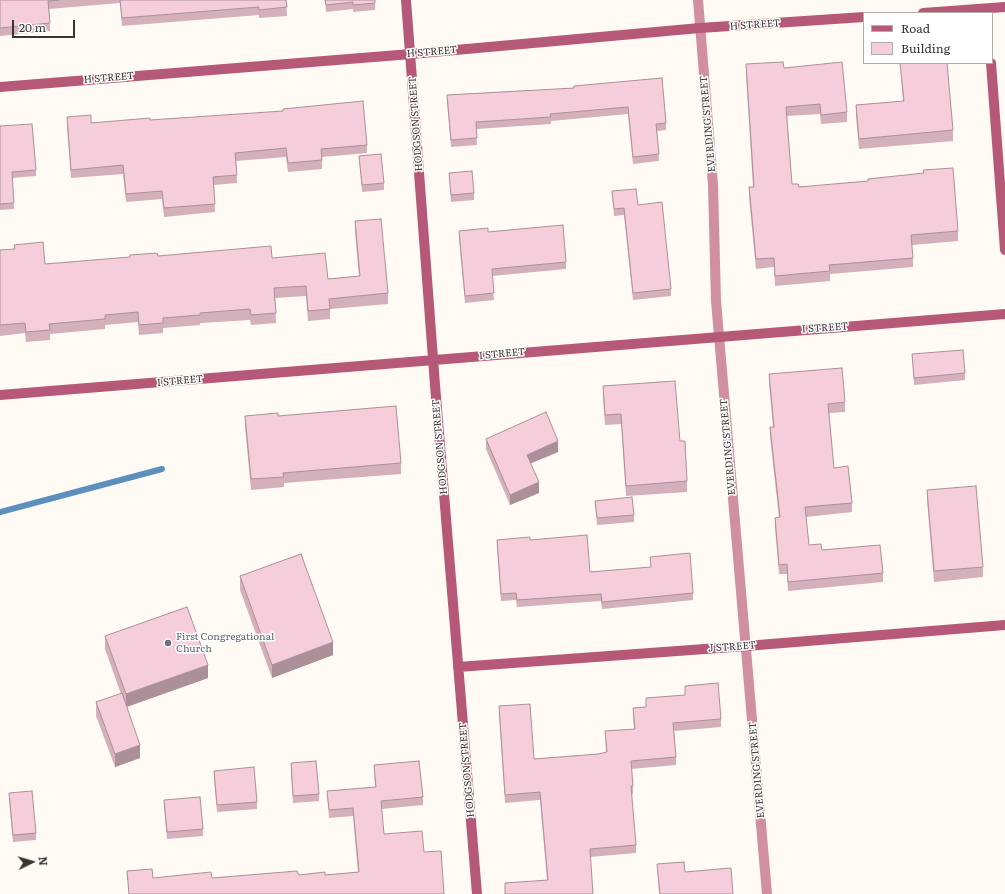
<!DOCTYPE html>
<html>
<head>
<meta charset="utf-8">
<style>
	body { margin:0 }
	#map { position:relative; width:1005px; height:894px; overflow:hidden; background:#fffaf3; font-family:Literata,serif }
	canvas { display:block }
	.legend { position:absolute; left:863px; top:12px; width:130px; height:52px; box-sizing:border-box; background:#fff; border:1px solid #b0aeab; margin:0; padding:5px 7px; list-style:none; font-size:12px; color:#39342e }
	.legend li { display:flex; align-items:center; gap:8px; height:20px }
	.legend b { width:20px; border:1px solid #b0aeab }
	.north { position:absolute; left:12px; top:842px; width:40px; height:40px; -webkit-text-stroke:3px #fff; paint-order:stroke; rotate:85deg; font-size:11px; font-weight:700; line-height:16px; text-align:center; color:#39342e }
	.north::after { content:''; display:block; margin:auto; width:14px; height:18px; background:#39342e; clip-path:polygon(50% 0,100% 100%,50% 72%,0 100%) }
	.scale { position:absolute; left:12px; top:20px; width:63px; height:18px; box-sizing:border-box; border:2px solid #39342e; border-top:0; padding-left:5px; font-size:12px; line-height:14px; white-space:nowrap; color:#39342e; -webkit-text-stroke:3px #fff; paint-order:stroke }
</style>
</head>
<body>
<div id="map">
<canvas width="1005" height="894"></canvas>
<ul class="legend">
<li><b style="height:5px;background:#b65978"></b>Road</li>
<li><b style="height:11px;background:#f5cddb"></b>Building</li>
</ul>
<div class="north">N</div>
<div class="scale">20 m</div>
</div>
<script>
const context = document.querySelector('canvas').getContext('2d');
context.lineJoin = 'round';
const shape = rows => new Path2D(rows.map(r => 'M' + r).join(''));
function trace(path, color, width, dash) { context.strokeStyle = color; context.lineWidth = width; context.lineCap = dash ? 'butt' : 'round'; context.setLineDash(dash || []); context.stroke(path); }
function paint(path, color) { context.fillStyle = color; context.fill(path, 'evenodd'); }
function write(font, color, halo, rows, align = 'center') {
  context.font = font + ' Literata,serif'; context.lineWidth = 3; context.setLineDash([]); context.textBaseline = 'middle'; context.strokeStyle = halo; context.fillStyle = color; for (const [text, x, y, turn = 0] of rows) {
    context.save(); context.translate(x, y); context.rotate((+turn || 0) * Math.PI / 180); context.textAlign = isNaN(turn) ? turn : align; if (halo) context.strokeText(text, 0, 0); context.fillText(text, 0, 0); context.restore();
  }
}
trace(shape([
	[0,512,162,469]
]), '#5c8fbd', 6);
trace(shape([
	[698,0,713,185,716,301,767,894]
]), '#d190a2', 10);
trace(shape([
	[406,0,435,385,477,894],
	[923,13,1005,7],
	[991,63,1005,250],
	[0,87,411,54,700,28,864,17],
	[0,395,1005,314],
	[458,667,746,646,1005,625]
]), '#b65978', 10);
paint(shape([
	[0,0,286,0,287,16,259,18,259,15,122,26,120,3,49,9,50,31,0,36],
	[325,0,375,0,375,10,353,12,353,9,326,12],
	[900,63,947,63,953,130,953,141,859,149,856,116,856,105,903,101],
	[746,64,847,112,847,122,821,124,820,114,787,116,792,184,958,231,958,241,912,245,913,258,913,267,830,274,830,281,775,286,774,267,756,269,749,197,749,187,753,187,746,74],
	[662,78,666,123,666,130,657,131,659,161,633,164,628,114,551,121,551,124,476,129,477,145,451,147,447,102,447,95,574,88],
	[67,117,91,123,150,120,367,145,367,153,322,157,322,169,288,172,286,157,236,161,237,183,214,185,215,212,164,217,162,199,126,202,123,174,71,178,67,126],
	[0,126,36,170,36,176,12,178,14,209,0,210],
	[359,156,384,183,384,190,362,192],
	[449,173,474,193,474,200,451,202],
	[612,191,638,205,671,289,671,296,633,300,624,215,614,216],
	[355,221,388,293,388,304,330,309,330,319,308,321,306,296,275,298,276,323,251,325,250,320,200,323,200,325,163,328,163,333,139,335,138,322,105,325,105,329,50,334,50,340,26,342,25,333,0,336,0,250,14,249,14,245,45,264,158,256,272,258,328,279,359,276,355,232],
	[459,231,488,232,566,262,566,269,492,276,494,300,465,303,459,238],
	[912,354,965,373,965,380,914,385],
	[769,374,845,402,845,412,829,413,834,468,852,503,852,512,806,517,809,545,883,573,883,582,788,591,787,574,779,574,775,527,775,518,779,518,770,436,770,427,773,427,769,383],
	[603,386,680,441,687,481,687,492,626,496,621,424,605,425,603,397],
	[245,416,278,416,401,463,401,474,284,483,284,487,251,490,245,426],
	[486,439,558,452,531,463,539,493,510,505,486,449],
	[927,490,983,567,983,577,934,582,927,500],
	[595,501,634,515,634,522,597,525],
	[497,540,530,540,590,572,651,567,650,557,693,593,693,600,602,609,601,601,517,607,516,600,501,601,497,547],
	[240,576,333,655,272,678,240,590],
	[105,636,208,678,127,707,140,758,115,767,96,716,96,702,121,694,105,649],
	[685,686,721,719,721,727,674,731,676,757,676,765,631,769,633,786,633,794,631,794,636,845,636,853,590,857,593,894,505,894,505,883,547,880,540,800,505,803,499,715,499,706,534,759,598,754,606,753,605,731,634,729,633,716,633,708,646,707,646,698,685,695],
	[291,763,319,794,319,801,293,803,291,770],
	[374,765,423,797,423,805,381,809,384,834,424,852,444,894,129,894,127,871,153,878,212,878,299,875,325,875,358,872,353,816,329,818,327,791,375,787],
	[214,771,257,802,257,809,217,812,214,778],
	[9,793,36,833,36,840,13,842,9,800],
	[164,800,203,829,203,836,167,839,164,807],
	[657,864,685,872,733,894,659,894]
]), '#d3b0bc');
paint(shape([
	[558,441,558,452,527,465,527,455],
	[539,482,539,493,510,505,510,495],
	[333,642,333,655,272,678,272,665],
	[208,665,208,678,126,707,126,694],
	[140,745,140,758,115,767,115,754]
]), '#ac9099');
const building = shape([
	[0,0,59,0,48,1,50,23,0,28,0,0],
	[120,0,286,0,287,7,259,10,259,7,122,18,120,0],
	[325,0,375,0,375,3,353,5,353,2,326,5,325,0],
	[783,62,784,68,842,62,847,112,821,115,820,104,786,107,792,184,798,184,799,187,868,181,868,179,924,173,923,170,953,168,958,231,911,235,913,258,829,265,830,271,775,276,774,258,756,259,749,187,754,187,746,64,783,62],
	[900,63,947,63,953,130,859,139,856,105,904,101,900,63],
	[662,78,666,123,656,124,659,154,633,157,628,107,550,114,551,117,476,122,477,138,451,140,447,95,574,88,574,86,662,78],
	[363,101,367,145,321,149,322,160,288,163,286,148,235,153,237,175,213,177,215,204,164,208,162,191,126,194,123,165,71,170,67,117,91,115,91,123,150,118,150,120,283,111,283,109,363,101],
	[32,124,36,170,12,172,14,203,0,204,0,126,32,124],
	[381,154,384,183,362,185,359,156,381,154],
	[472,171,474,193,451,195,449,173,472,171],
	[636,189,638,205,662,202,671,289,633,293,624,208,614,209,612,191,636,189],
	[381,219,388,293,329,299,330,309,308,311,306,286,274,288,276,313,251,315,250,309,200,313,200,315,163,318,163,323,139,325,138,312,105,315,105,319,49,324,50,330,26,332,25,323,0,325,0,250,15,249,14,245,43,242,45,264,130,257,130,255,157,253,158,256,271,246,272,258,325,253,328,279,360,276,355,221,381,219],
	[563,225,566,262,492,269,494,293,465,296,459,231,488,228,488,232,563,225],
	[963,350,965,373,914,378,912,354,963,350],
	[842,368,845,402,828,404,834,468,848,466,852,503,805,507,809,545,821,544,822,550,880,545,883,573,788,582,787,564,779,565,775,518,780,517,770,427,774,427,769,374,842,368],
	[675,381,680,441,685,441,687,481,626,486,621,414,605,415,603,386,675,381],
	[396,406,401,463,283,473,284,477,251,479,245,416,278,413,278,416,396,406],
	[546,412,558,441,527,455,539,482,510,495,486,439,546,412],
	[976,486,983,567,934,571,927,490,976,486],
	[632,497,634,515,597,518,595,501,632,497],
	[587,535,590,572,651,567,650,557,690,553,693,593,602,602,601,594,517,600,516,593,501,594,497,540,530,537,530,540,587,535],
	[301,554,333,642,272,665,240,576,301,554],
	[187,607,208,665,126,694,105,636,187,607],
	[718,683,721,719,673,723,676,757,631,761,633,786,631,786,636,845,590,849,593,894,505,894,505,883,548,880,540,792,505,795,499,706,530,704,534,759,598,754,607,752,605,731,635,729,633,708,646,707,646,698,685,695,685,686,718,683],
	[122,693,140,745,115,754,96,702,122,693],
	[316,761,319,794,293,796,291,763,316,761],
	[419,761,423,797,381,801,384,834,422,831,424,852,441,851,444,894,129,894,127,871,152,869,153,878,211,872,212,878,297,871,299,875,325,872,325,875,359,872,353,808,329,810,327,791,376,787,374,765,419,761],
	[254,767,257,802,217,805,214,771,254,767],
	[32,791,36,833,13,835,9,793,32,791],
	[200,797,203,829,167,832,164,800,200,797],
	[684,862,685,872,731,868,733,894,660,894,657,864,684,862]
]);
paint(building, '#f5cddb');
trace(building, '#ac9099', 1);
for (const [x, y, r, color] of [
	[168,643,4,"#6b7280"]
]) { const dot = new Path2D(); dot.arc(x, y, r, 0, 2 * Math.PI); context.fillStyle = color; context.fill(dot); trace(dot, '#fff', 1.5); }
write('10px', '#39342e', '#fff', [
	["H STREET",755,25,-4],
	["H STREET",432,52,-5],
	["H STREET",109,78,-5],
	["HODGSON STREET",416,124,-94],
	["EVERDING STREET",708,124,-95],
	["I STREET",825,328,-4],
	["I STREET",502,354,-5],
	["I STREET",180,381,-5],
	["HODGSON STREET",440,447,-95],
	["EVERDING STREET",728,447,-95],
	["J STREET",732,647,-4],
	["HODGSON STREET",467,770,-95],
	["EVERDING STREET",757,770,-95]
]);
write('10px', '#5b616d', '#fff', [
	["First Congregational",176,637],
	["Church",176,649]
], 'left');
</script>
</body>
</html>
